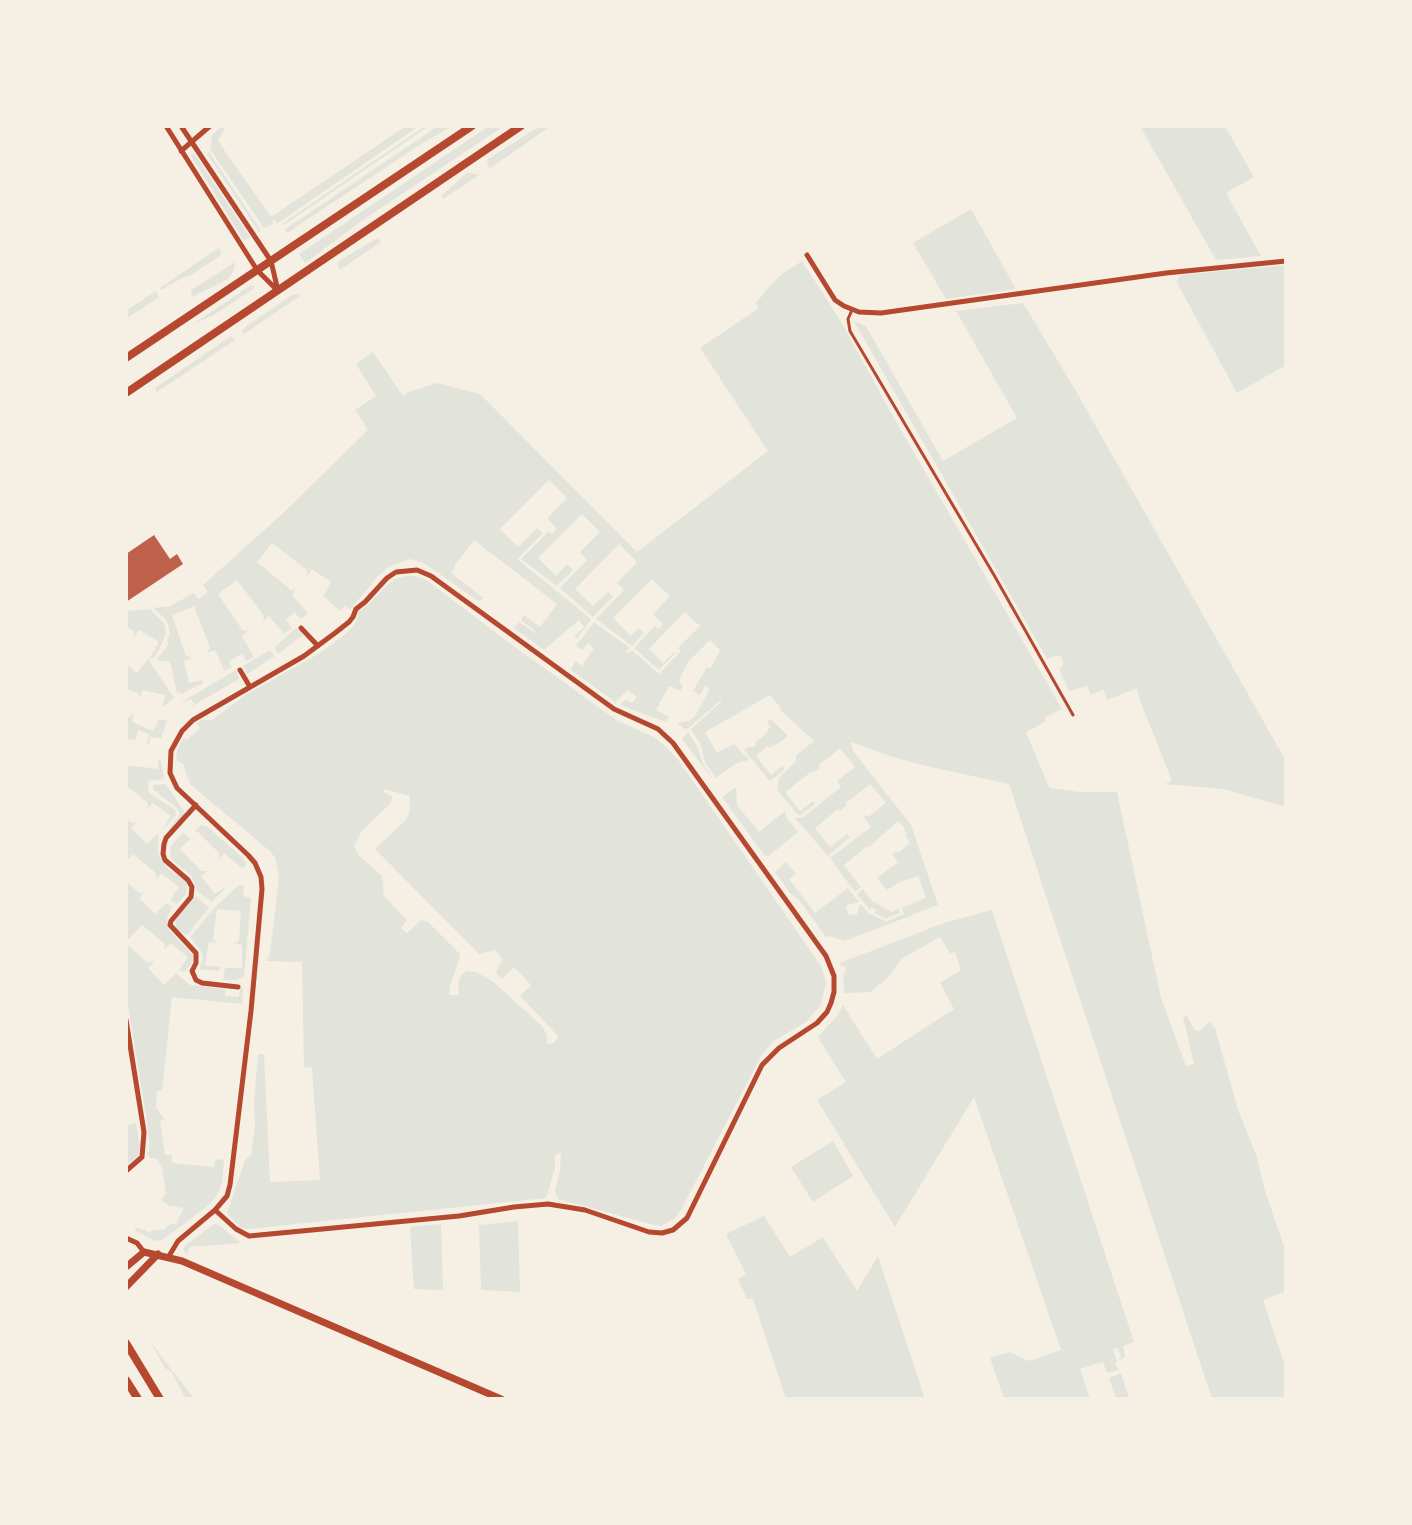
<!DOCTYPE html>
<html>
<head>
<meta charset="utf-8">
<style>
	body { margin:0 }
	#map { position:relative; width:1412px; height:1525px; overflow:hidden; background:#f6efe4; font-family:Lora,serif }
	canvas { display:block }
	.frame { position:absolute; inset:0; border:128px solid #f6efe4; pointer-events:none }
</style>
</head>
<body>
<div id="map">
<canvas width="1412" height="1525"></canvas>
<div class="frame"></div>
</div>
<script>
const context = document.querySelector('canvas').getContext('2d');
context.lineJoin = 'round';
function paint(path, color) { context.fillStyle = color; context.fill(path, 'evenodd'); }
const shape = rows => new Path2D(rows.map(r => 'M' + r).join(''));
function trace(path, color, width, dash) { context.strokeStyle = color; context.lineWidth = width; context.lineCap = dash ? 'butt' : 'round'; context.setLineDash(dash || []); context.stroke(path); }
paint(shape([
	[222,126,226,126,218,141,271,217,406,126,419,126,281,221,277,223,274,220,272,222,273,224,264,228,210,149,212,135],
	[425,126,429,126,284,225,283,223],
	[438,126,452,126,421,144,287,233,284,230],
	[489,126,500,126,501,128,366,218,305,263,299,254],
	[540,126,551,126,489,169,487,161,488,159],
	[1140,126,1225,126,1254,177,1226,193,1261,256,1216,260],
	[209,152,260,229,259,232,207,154],
	[194,153,250,237,244,241,193,159,191,155],
	[468,172,479,175,443,199,441,196],
	[971,209,1016,289,946,299,913,243],
	[378,238,381,242,340,270,337,264,340,260],
	[220,247,221,255,191,275,184,277,161,290,160,288],
	[802,261,840,320,894,418,1062,709,1045,717,1045,722,1026,732,1048,785,1051,788,1079,792,1117,792,1161,998,1186,1066,1194,1064,1183,1017,1187,1016,1195,1031,1202,1030,1208,1022,1211,1023,1215,1028,1238,1110,1257,1157,1264,1188,1286,1252,1286,1291,1263,1300,1286,1368,1286,1399,1212,1399,1009,784,922,765,893,757,851,742,853,751,911,825,938,905,845,941,828,936,827,938,799,900,790,893,775,872,786,862,796,874,789,879,815,913,848,888,859,902,847,905,846,909,849,915,857,914,859,906,861,904,868,913,885,921,888,921,904,914,902,908,926,898,918,876,898,883,887,890,877,878,898,862,892,854,896,851,898,853,910,843,905,835,907,834,904,830,905,828,898,821,869,847,867,846,844,865,861,887,855,892,830,858,871,827,864,817,866,815,868,817,886,803,870,784,846,803,847,805,840,811,838,809,815,828,830,847,847,834,850,837,828,856,795,818,802,818,841,787,837,781,855,767,840,748,819,765,820,768,812,773,811,772,785,792,800,811,813,801,815,804,801,815,798,815,777,790,779,778,796,761,796,755,814,741,780,710,781,708,770,695,705,732,717,753,734,744,749,760,737,763,716,778,705,763,701,745,691,729,721,702,721,700,686,730,677,723,689,721,695,716,710,689,705,686,700,695,693,691,707,667,711,668,720,650,710,640,688,662,679,681,683,686,680,691,669,686,656,710,669,717,666,722,620,705,626,699,632,703,637,697,628,690,615,702,571,670,575,661,582,666,594,648,588,643,582,650,576,646,594,622,630,648,626,652,628,653,632,650,659,674,681,651,678,648,700,626,685,612,649,649,663,663,674,652,675,653,659,670,634,648,655,626,658,629,663,624,653,614,670,596,652,579,613,618,631,636,639,628,644,633,632,646,596,619,624,590,617,583,637,562,619,544,575,589,593,606,608,592,613,597,593,617,560,588,587,560,580,552,600,532,582,514,538,558,556,576,567,564,573,570,557,586,521,559,549,531,552,534,557,529,547,518,567,498,549,480,500,529,518,547,537,528,543,533,517,559,591,619,577,639,574,637,584,627,579,620,544,650,514,628,519,622,534,632,535,631,521,620,524,615,540,627,557,604,474,540,454,566,455,568,451,573,484,598,481,600,478,601,424,563,410,559,390,566,378,576,350,610,345,605,340,611,323,596,331,582,312,569,307,577,307,570,272,543,257,562,291,590,296,588,292,595,308,613,301,619,294,612,286,620,292,628,284,634,269,616,263,622,264,616,237,580,218,594,243,631,249,630,242,636,254,657,246,661,242,654,229,661,232,668,224,670,215,650,207,653,210,648,194,606,172,615,186,656,192,657,184,661,189,683,202,680,203,683,181,694,180,692,177,693,171,665,169,662,156,660,166,648,169,643,167,640,170,633,167,621,154,608,170,606,194,593,199,599,208,592,203,585,279,517,368,430,355,410,376,396,356,364,373,352,403,396,406,393,437,383,480,394,637,552,768,451,700,348,759,308,756,303,769,287,779,276],
	[235,262,234,270,228,279,192,297,191,290],
	[1286,265,1286,365,1237,393,1176,281,1181,275],
	[251,285,254,286,253,289,214,315,193,324],
	[156,291,159,297,126,319,126,311],
	[297,294,300,296,244,334,242,331,245,327,292,295],
	[1023,303,1073,386,1286,761,1286,807,1223,789,1164,784,1171,782,1171,778,1140,701,1137,688,1107,700,1103,689,1091,695,1087,686,1069,691,1059,669,1063,664,1062,658,1057,655,1047,659,854,321,866,326,943,461,1017,418,956,311],
	[231,336,235,340,157,392,155,388],
	[405,576,416,576,428,581,512,645,618,721,654,737,667,748,679,761,821,966,826,982,821,1005,806,1022,774,1041,762,1054,681,1210,674,1219,661,1226,650,1224,558,1199,555,1191,560,1170,561,1152,555,1155,555,1168,546,1198,248,1229,241,1228,227,1213,245,1160,251,1155,255,1125,254,1101,258,1054,264,1054,270,1182,320,1180,312,1068,304,1067,302,962,266,961,270,953,279,878,276,860,271,852,191,785,186,775,184,764,176,760,177,751,183,738,187,740,200,728,197,723,201,720,212,720,247,694,320,653,348,632,356,622,359,611,368,605,387,585,395,579],
	[384,789,410,796,409,813,406,820,375,849,479,954,495,950,503,959,496,972,502,979,514,967,531,985,520,996,558,1036,554,1043,547,1044,547,1035,541,1025,492,981,476,972,467,971,462,974,458,983,459,995,449,995,450,986,460,957,458,952,428,922,421,920,407,933,401,928,407,920,384,896,382,876,358,855,354,846,361,832,391,803,392,796,384,792],
	[150,609,164,623,166,633,158,652,152,659,150,657,159,642,139,630,134,638,134,631,126,626,126,611],
	[296,628,303,635,278,654,274,648],
	[270,650,275,656,247,674,243,666],
	[148,659,174,698,162,708,165,695,142,690,140,698,138,693,126,689,126,663,137,673],
	[236,670,239,679,189,708,194,704,191,699,182,703,182,702],
	[134,713,132,722,153,731,159,719,167,721,161,738,150,737,149,745,147,744,149,734,138,730,136,740,126,739,126,716,130,717],
	[771,719,788,736,777,744,769,748,767,746,756,756,771,775,782,766,784,768,784,770,770,781,744,750,749,746,752,748,756,745,755,742,765,735,770,727,767,721],
	[688,732,697,746,703,764,713,780,682,739],
	[158,760,161,761,164,779,148,781,149,793,175,810,176,815,165,828,164,827,171,816,153,803,147,809,148,803,126,785,126,765,158,769],
	[166,784,185,813,180,821,165,835,180,814,177,808,153,789,153,785],
	[736,787,737,805,759,832,785,811,786,817,798,832,769,856,764,855,722,797],
	[126,818,131,823,137,822,131,828,147,844,157,834,159,836,158,853,167,868,185,881,187,885,186,894,177,904,170,900,179,887,161,873,156,880,156,873,133,854,126,862],
	[201,825,208,827,241,856,247,864,242,868,224,853,219,860,219,853,198,832,194,832],
	[183,832,190,839,180,849,201,871,207,871,201,876,215,894,228,885,212,902,198,892,191,875,175,863,170,856,171,846],
	[126,881,139,893,145,892,139,898,155,914,167,903,172,907,167,919,169,930,193,955,192,963,184,972,179,970,188,957,170,943,164,950,165,944,142,925,126,942],
	[239,885,244,886,243,896,251,898,244,976,238,980,223,980,225,968,242,968,242,945,234,943,239,941,241,911,217,909,213,939,218,943,209,942,205,965,220,967,219,971,199,969,203,960,202,953,190,937,215,907],
	[863,889,872,901,892,912,898,909,900,913,885,919,875,913,876,910,871,907,870,910,857,894],
	[196,896,209,908,188,934,185,935,177,929,175,922,177,917],
	[992,910,1134,1342,1123,1346,1125,1356,1120,1361,1119,1359,1121,1358,1118,1348,1113,1349,1117,1362,1115,1363,1119,1370,1107,1373,1103,1362,1080,1369,1090,1399,1004,1399,990,1358,1009,1352,1029,1361,1061,1350,974,1097,895,1227,817,1100,846,1082,818,1037,837,1016,843,1005,877,1059,954,1009,940,983,961,970,955,952,950,954,940,937,901,959,889,977,870,992,844,993,843,973,846,972,845,966,841,967,840,963,944,923],
	[126,943,148,963,153,961,154,962,148,968,164,985,176,973,190,985,225,989,225,996,239,997,240,988,243,988,242,1004,172,997,162,1091,157,1091,156,1108,165,1119,160,1121,165,1155,172,1155,172,1163,214,1167,215,1159,224,1160,222,1182,217,1195,209,1205,162,1240,156,1241,135,1231,136,1227,151,1233,151,1231,166,1229,166,1226,171,1224,176,1224,184,1208,169,1206,161,1200,166,1194,162,1168,156,1158,150,1158,147,1153,150,1150,147,1122,126,994],
	[136,1123,140,1147,138,1156,126,1166,126,1125],
	[833,1141,853,1176,813,1202,791,1167],
	[764,1216,790,1257,823,1237,857,1291,878,1256,925,1399,786,1399,753,1299,747,1299,738,1279,746,1274,726,1234],
	[518,1221,520,1292,481,1290,479,1225],
	[214,1224,219,1225,241,1243,189,1247,188,1254,185,1252,183,1249,186,1245],
	[441,1224,443,1290,414,1289,410,1227],
	[149,1340,170,1368,195,1399,186,1399,171,1371,165,1368],
	[1121,1373,1129,1398,1127,1399,1116,1399,1109,1378]
]), '#e2e4dc');
paint(shape([
	[154,535,170,559,177,554,183,564,126,602,126,554]
]), '#bf614a');
trace(shape([
	[852,310,848,319,850,331,994,575,1073,715]
]), '#b5482f', 3);
trace(shape([
	[166,126,257,270,278,291],
	[181,126,271,261,278,291],
	[181,151,210,126],
	[807,255,835,300,844,306,859,312,881,313,1166,273,1286,261],
	[301,628,318,646],
	[240,670,250,687],
	[196,805,166,838,164,844,163,854,165,860,188,880,192,887,191,897,171,921,170,925,196,953,196,963,192,971,196,980,202,983,238,987],
	[126,1020,144,1132,142,1157,126,1171],
	[126,1238,137,1243,144,1252],
	[169,1256,178,1241,215,1210,236,1229,249,1236,459,1216,514,1207,548,1204,585,1210,649,1232,662,1233,673,1230,687,1218,762,1065,779,1048,817,1023,827,1012,831,1003,834,992,834,976,826,956,673,743,658,729,614,709,431,576,417,570,396,572,387,578,365,602,356,609,353,617,349,622,335,633,304,656,193,720,182,731,171,751,170,773,177,788,248,855,255,863,261,877,262,889,251,1011,230,1185,227,1196,215,1210]
]), '#b5482f', 5);
trace(shape([
	[126,1267,144,1252,182,1261,501,1399],
	[126,1287,158,1254]
]), '#b5482f', 7);
trace(shape([
	[126,358,472,126],
	[126,393,521,126],
	[126,1343,160,1399],
	[126,1380,138,1399]
]), '#b5482f', 8);
</script>
</body>
</html>
